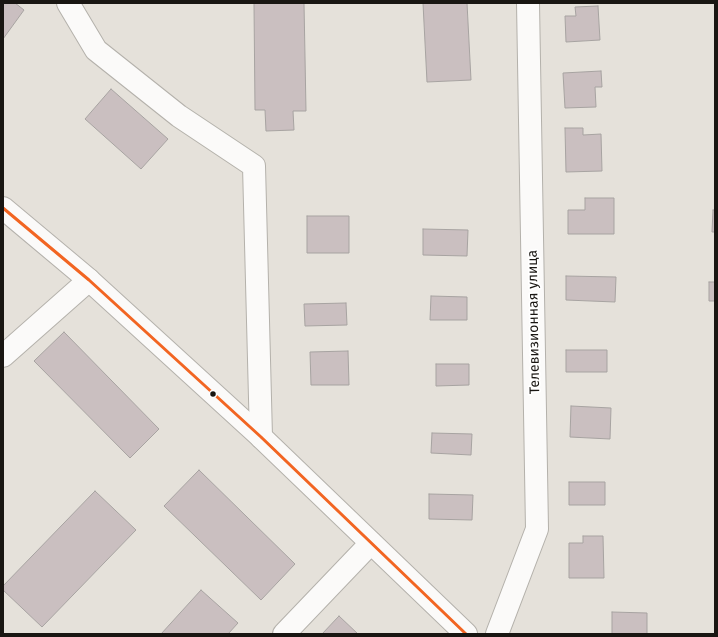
<!DOCTYPE html>
<html>
<head>
<meta charset="utf-8">
<style>
	body { margin:0 }
	#map { position:relative; width:718px; height:637px; overflow:hidden; background:#e5e1da; font-family:"Fira Sans",sans-serif }
	canvas { display:block }
	.frame { position:absolute; inset:0; border:4px solid #191612; pointer-events:none }
</style>
</head>
<body>
<div id="map">
<canvas width="718" height="637"></canvas>
<div class="frame"></div>
</div>
<script>
const context = document.querySelector('canvas').getContext('2d');
context.lineJoin = 'round';
function paint(path, color) { context.fillStyle = color; context.fill(path, 'evenodd'); }
const shape = rows => new Path2D(rows.map(r => 'M' + r).join(''));
function trace(path, color, width, dash) { context.strokeStyle = color; context.lineWidth = width; context.lineCap = dash ? 'butt' : 'round'; context.setLineDash(dash || []); context.stroke(path); }
function write(font, color, halo, rows, align = 'center') {
  context.font = font + ' "Fira Sans",sans-serif'; context.lineWidth = 3.5; context.setLineDash([]); context.textBaseline = 'middle'; context.strokeStyle = halo; context.fillStyle = color; for (const [text, x, y, turn = 0] of rows) {
    context.save(); context.translate(x, y); context.rotate((+turn || 0) * Math.PI / 180); context.textAlign = isNaN(turn) ? turn : align; if (halo) context.strokeText(text, 0, 0); context.fillText(text, 0, 0); context.restore();
  }
}
const building = shape([
	[3,3,15,3,24,10,3,39,3,3],
	[254,3,304,3,306,111,293,111,294,130,266,131,265,110,255,110,254,3],
	[423,3,467,3,471,80,427,82,423,3],
	[598,6,600,40,566,42,565,16,576,16,575,7,598,6],
	[601,71,602,87,595,87,596,107,565,108,563,73,601,71],
	[111,89,168,139,141,169,85,119,111,89],
	[565,128,583,128,583,135,601,134,602,171,566,172,565,128],
	[585,198,614,198,614,234,568,234,568,210,585,210,585,198],
	[713,210,715,210,715,232,712,232,713,210],
	[307,216,349,216,349,253,307,253,307,216],
	[423,229,468,230,467,256,423,255,423,229],
	[566,276,616,277,615,302,566,300,566,276],
	[709,282,715,282,715,301,709,301,709,282],
	[431,296,467,297,467,320,430,320,431,296],
	[346,303,347,325,305,326,304,304,346,303],
	[64,332,159,429,130,458,34,361,64,332],
	[566,350,607,350,607,372,566,372,566,350],
	[348,351,349,385,311,385,310,352,348,351],
	[436,364,469,364,469,385,436,386,436,364],
	[571,406,611,408,610,439,570,437,571,406],
	[432,433,472,434,471,455,431,453,432,433],
	[199,470,295,564,261,600,164,506,199,470],
	[569,482,605,482,605,505,569,505,569,482],
	[95,491,136,530,42,627,3,590,3,586,95,491],
	[429,494,473,495,472,520,429,519,429,494],
	[583,536,603,536,604,578,569,578,569,543,583,543,583,536],
	[201,590,238,623,228,634,161,634,201,590],
	[612,612,647,613,647,634,612,634,612,612],
	[339,616,358,634,322,634,339,616]
]);
paint(building, '#cabfc0');
trace(building, '#a7a3a1', 1);
const minor = shape([
	[68,3,96,50,179,116,254,166,261,437],
	[3,356,89,280],
	[284,634,371,543],
	[497,634,537,529,528,3]
]);
const major = shape([
	[3,208,89,280,261,437,466,634]
]);
trace(minor, '#b4b1ab', 24);
trace(major, '#b4b1ab', 24);
trace(minor, '#fbfaf9', 22);
trace(major, '#fbfaf9', 22);
trace(shape([
	[3,208,89,280,261,437,466,634]
]), '#f26522', 3);
for (const [x, y, r, color] of [
	[213,394,3.5,"#191612"]
]) { const dot = new Path2D(); dot.arc(x, y, r, 0, 2 * Math.PI); context.fillStyle = color; context.fill(dot); trace(dot, '#fff', 1.5); }
write('14px', '#191612', '#fff', [
	["Телевизионная улица",534,322,-91]
]);
</script>
</body>
</html>
